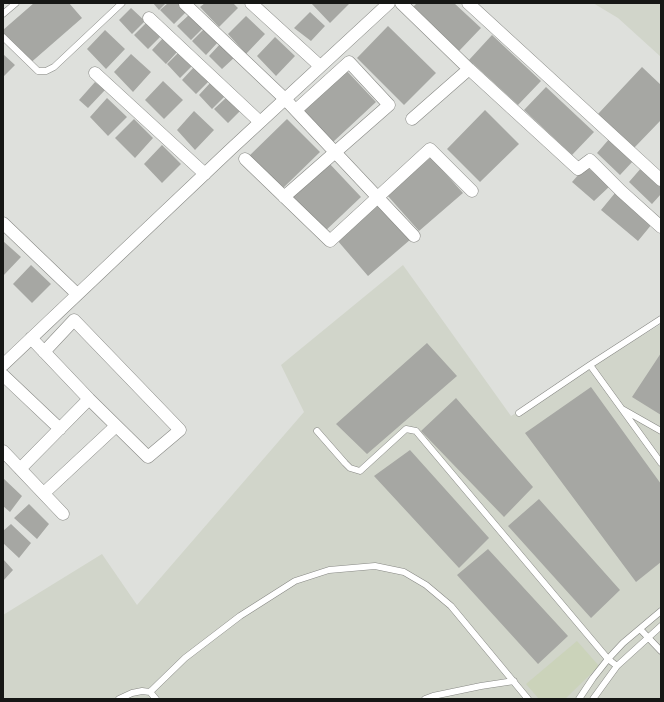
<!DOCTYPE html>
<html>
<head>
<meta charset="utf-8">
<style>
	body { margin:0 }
	#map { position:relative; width:664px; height:702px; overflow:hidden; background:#dee0dc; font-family:Commissioner,sans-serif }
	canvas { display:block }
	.frame { position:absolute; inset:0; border:4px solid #161715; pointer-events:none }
</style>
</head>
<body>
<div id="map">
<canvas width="664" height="702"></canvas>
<div class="frame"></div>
</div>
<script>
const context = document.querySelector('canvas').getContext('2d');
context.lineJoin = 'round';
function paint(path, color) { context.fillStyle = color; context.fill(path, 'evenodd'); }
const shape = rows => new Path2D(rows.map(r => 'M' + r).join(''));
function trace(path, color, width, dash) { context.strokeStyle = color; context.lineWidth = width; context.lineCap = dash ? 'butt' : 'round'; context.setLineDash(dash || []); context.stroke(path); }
paint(shape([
	[593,3,661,3,661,57,618,18],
	[403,265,511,416,661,324,661,699,3,699,3,615,102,554,137,605,304,412,281,365]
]), '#d1d5ca');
paint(shape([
	[577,641,599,666,565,699,539,699,526,684]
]), '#cbd3ba');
paint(shape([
	[34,3,69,3,82,18,28,65,3,37,3,30],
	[153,3,166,3,159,10],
	[168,3,178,3,187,11,174,24,160,10],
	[205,3,233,3,238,8,219,27,200,7],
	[311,3,350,3,330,23],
	[417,3,454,3,481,28,459,51,413,7],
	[131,8,145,21,132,34,119,20],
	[310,12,325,26,311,41,294,28],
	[190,14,204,27,191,40,177,26],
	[246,16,265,34,246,54,228,34],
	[146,23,161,36,148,49,134,35],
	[388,26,436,73,404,105,357,58],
	[205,28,219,41,206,55,192,41],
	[105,30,125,49,106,69,87,49],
	[492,35,541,81,518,105,469,60],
	[164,37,178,51,166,64,152,50],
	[275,37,295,56,276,76,257,56],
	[221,43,236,56,222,69,209,56],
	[179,52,193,65,180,78,167,64],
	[3,54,15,65,3,77],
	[131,54,151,72,133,92,114,72],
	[194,67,209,81,196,94,182,80],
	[642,67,661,85,661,120,634,148,598,114],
	[344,68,376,102,333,142,302,108],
	[163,81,183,100,164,119,145,100],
	[95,82,105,90,88,108,79,100],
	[211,82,225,96,212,109,199,95],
	[546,87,594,132,572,155,524,110],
	[227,97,241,110,228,123,214,109],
	[107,98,127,117,108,136,90,117],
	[485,110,519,144,480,182,447,149],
	[194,111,214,130,195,150,177,130],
	[134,119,153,138,135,158,115,138],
	[287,119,320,152,280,191,247,158],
	[610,138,634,160,620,175,597,153],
	[162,145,181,164,162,183,144,164],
	[431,157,463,193,419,231,387,195],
	[328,162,361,197,323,233,289,198],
	[586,166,610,186,594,201,572,182],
	[642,167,661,185,661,194,652,204,629,182],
	[615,193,652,224,638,241,601,210],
	[381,203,411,239,368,276,337,240],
	[3,241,21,257,3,276],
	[31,265,51,284,32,303,13,284],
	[427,343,457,376,367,454,336,424],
	[661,353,661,415,632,397],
	[591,387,661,484,661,562,636,582,525,433],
	[456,398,533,487,504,517,421,431],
	[410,450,489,538,459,568,374,476],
	[3,478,22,496,10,512,3,506],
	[539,499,620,590,591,618,508,526],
	[29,504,49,524,37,539,14,518],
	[11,524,31,543,19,558,3,543,3,531],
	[488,549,568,636,538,664,457,575],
	[3,559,13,570,3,581]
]), '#a6a7a3');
const lane = shape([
	[3,14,16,3],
	[3,37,38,71,46,71,54,67,122,3],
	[590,365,661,319],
	[624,410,661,431],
	[519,413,590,365,661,463],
	[317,431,345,463,350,468,360,471,406,429,416,431,608,659,617,666],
	[640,629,661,651],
	[150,692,185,658,240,616,295,581,329,570,375,566,404,572,426,585,451,606,528,699],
	[119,699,132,693,142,691,150,692,156,699],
	[425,699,433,696,481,686,514,681],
	[579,699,593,678,608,659,623,643,661,611],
	[593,699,617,666,661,626]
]);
const street = shape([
	[251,3,320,66],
	[401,3,469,69,578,169,590,160,621,191,661,227],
	[468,3,661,180],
	[185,4,285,99,414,236],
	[149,18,260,122],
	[95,73,205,174],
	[412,119,469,69],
	[245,159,330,241,430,149,472,191],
	[284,197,389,105,349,62,296,110],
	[3,223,77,294],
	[31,338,89,399,148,457,180,430,74,320,44,352],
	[3,365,231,149,389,3],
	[3,375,60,429],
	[3,451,63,514],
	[20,469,89,399],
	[44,493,116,426]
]);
trace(lane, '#878884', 7);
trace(street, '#878884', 13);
trace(lane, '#fff', 6);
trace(street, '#fff', 12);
</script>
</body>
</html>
